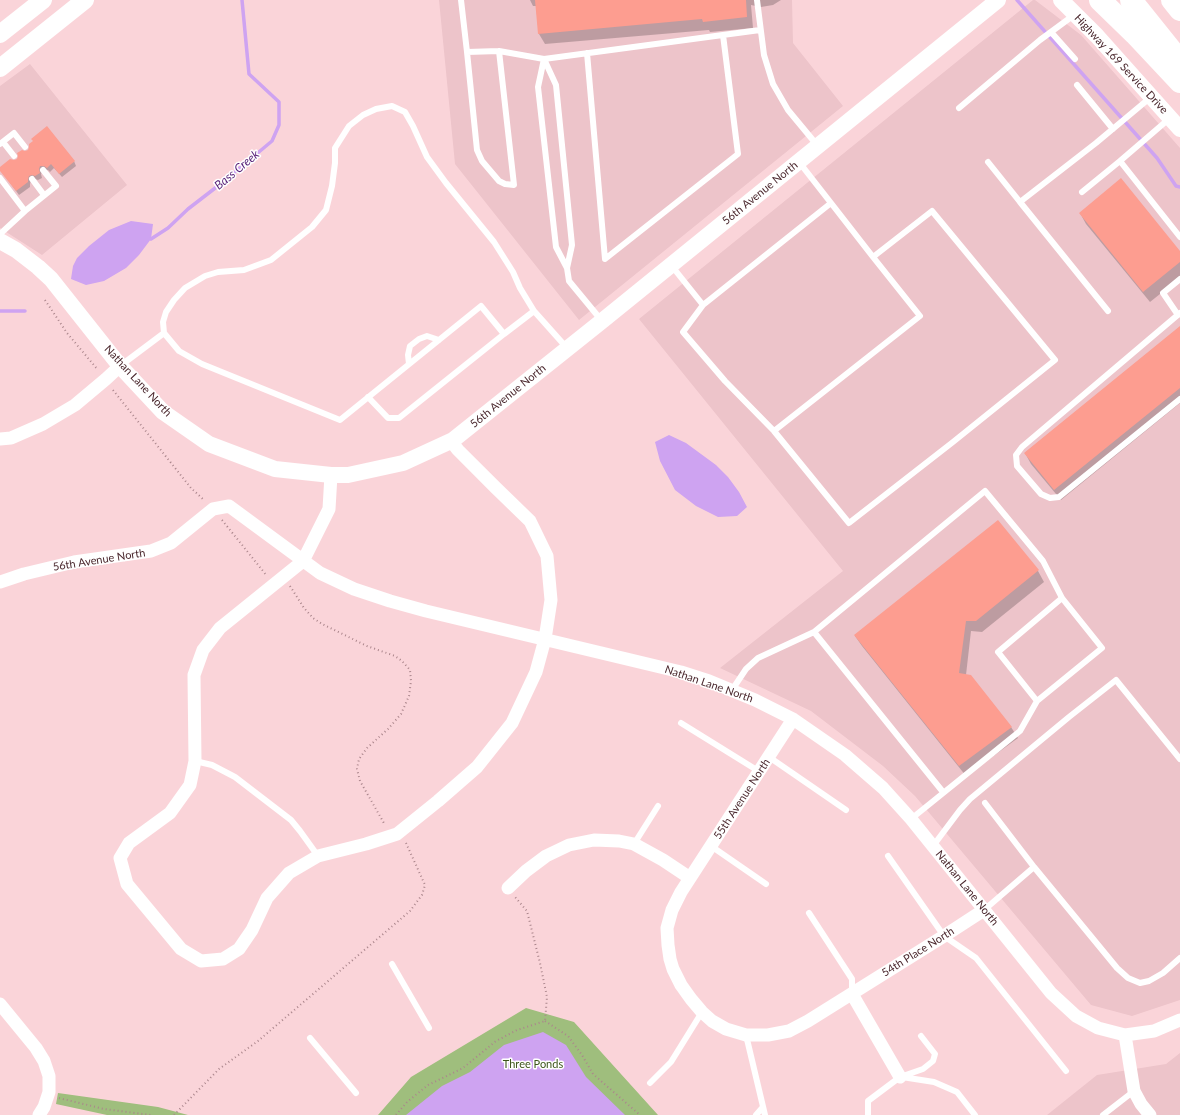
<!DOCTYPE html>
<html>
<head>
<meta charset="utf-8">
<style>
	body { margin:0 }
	canvas { display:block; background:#fad4d9 }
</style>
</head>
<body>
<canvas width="1180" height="1115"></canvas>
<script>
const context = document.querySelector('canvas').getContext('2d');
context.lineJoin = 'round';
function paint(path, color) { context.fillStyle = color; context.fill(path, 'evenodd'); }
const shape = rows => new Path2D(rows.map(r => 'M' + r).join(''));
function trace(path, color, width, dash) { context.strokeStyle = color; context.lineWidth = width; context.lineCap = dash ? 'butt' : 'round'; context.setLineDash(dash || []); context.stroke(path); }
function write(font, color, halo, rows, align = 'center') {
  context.font = font + ' Lato,sans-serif'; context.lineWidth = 3; context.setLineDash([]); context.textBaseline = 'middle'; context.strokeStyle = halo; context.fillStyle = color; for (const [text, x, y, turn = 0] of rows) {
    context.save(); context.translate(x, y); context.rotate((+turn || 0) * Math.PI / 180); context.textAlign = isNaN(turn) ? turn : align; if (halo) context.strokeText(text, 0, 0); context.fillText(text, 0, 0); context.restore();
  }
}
paint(shape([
	[439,0,792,0,793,43,843,106,579,320,455,164],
	[1033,0,1035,0,1081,35,1180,148,1180,1000,1132,1016,1091,1005,915,796,883,766,811,711,720,668,843,571,639,319],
	[30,64,127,185,42,255,0,228,0,86],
	[1180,1053,1180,1115,1047,1115,1097,1075,1166,1064]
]), '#edc4ca');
paint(shape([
	[526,1008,574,1022,658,1115,378,1115,411,1077],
	[58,1093,158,1107,188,1115,107,1115,56,1104]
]), '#9fbe7d');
paint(shape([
	[131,221,153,224,151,239,139,255,126,268,104,281,86,285,71,279,73,266,77,258,89,246,109,230],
	[669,435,686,443,716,465,728,477,739,492,747,507,737,516,718,517,696,506,675,490,660,461,655,442],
	[543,1032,566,1045,586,1077,625,1115,406,1115,442,1086,470,1072,504,1045]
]), '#cea3f1');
paint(shape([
	[530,0,781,0,773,5,761,7,751,5,753,28,710,32,709,30,545,44,539,34,536,6,533,6],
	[74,161,76,166,62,177,54,168,50,172,48,170,43,171,41,174,42,178,38,180,35,179,31,180,30,184,30,187,19,195,0,169,0,168,14,162],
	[1080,213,1180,252,1180,278,1150,302,1086,224],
	[1180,327,1180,403,1061,500,1031,464,1025,453],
	[998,522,1038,571,1044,582,982,632,971,631,966,675,970,675,1011,727,1018,738,966,776,862,646,855,636]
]), '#0003');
trace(shape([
	[1017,0,1157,158,1176,186,1180,187],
	[151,239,168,228,188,209,223,182,272,141,279,125,279,102,249,74,242,0],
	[0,311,25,311]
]), '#cea3f1', 3.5);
paint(shape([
	[535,0,746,0,747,17,703,22,702,19,538,34],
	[47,126,75,161,59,174,51,164,47,168,44,166,40,166,39,169,40,173,35,176,32,175,29,176,28,179,28,182,16,191,0,171,0,167,10,159,14,160,17,159,18,156,17,153,22,150,25,151,28,150,29,147,29,144,33,141,31,139],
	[1121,178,1180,251,1180,262,1143,292,1079,213],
	[1180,326,1180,388,1054,490,1024,453],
	[998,520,1039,570,976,621,966,621,959,673,971,675,1012,727,959,766,854,635]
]), '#fd9d90');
trace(shape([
	[45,300,67,333,98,370],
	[113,390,191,488,204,500],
	[222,520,267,576],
	[290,586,304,608,313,618,322,624,367,646,395,656,402,661,410,670,411,681,409,696,401,714,388,729,367,748,359,759,357,769,360,781,385,825],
	[545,1021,568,1036,582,1055,593,1074,640,1115],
	[59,1098,104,1109,151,1115],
	[174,1115,219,1069,258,1041,410,911,422,895,425,885,406,843],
	[396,1115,407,1102,428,1085,463,1068,496,1041,517,1030,545,1021,547,997,540,963,527,911,515,897]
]), '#ab868c', 2, [1, 3]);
trace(shape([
	[461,0,467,52,499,51,544,59,760,30],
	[757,0,764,55,773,84,788,110,817,145],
	[1051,32,1075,59],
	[467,52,477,150,482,161,499,181,505,184,514,185,499,51],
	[587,53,605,259,738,154,723,35],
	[544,59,538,87,556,247,567,268,569,281,602,321],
	[544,59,556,85,572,245,567,268],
	[1077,85,1113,129],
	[959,108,1040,40,1074,15],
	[1170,118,1120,161,1180,237],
	[3,142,14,156],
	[0,144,14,133,25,147],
	[988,162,1020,202,1096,143,1151,97],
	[0,178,25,211,0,234],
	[32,179,44,195],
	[1082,192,1120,161],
	[1020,202,1108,311],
	[25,211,56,186,43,170],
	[671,265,703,305,831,203,799,162],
	[703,305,683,332,725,381,774,431,849,523,953,442,1055,360,932,211,873,257,831,203],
	[534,311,504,334,481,306,340,420,202,364,179,351,164,333,163,322,166,312,174,300,185,288,205,276,218,272,244,270,271,260,312,227,326,210,332,186,335,163,335,148,349,126,363,115,376,109,392,106,405,112,413,126,427,157,446,183,494,242,513,272,520,288,534,311,567,348],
	[1180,313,1022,447,1016,455,1017,466,1041,494,1050,498,1059,497,1180,399],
	[1178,315,1163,293,1180,279],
	[409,364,408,355,410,346,419,339,427,336,439,340],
	[120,366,164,333],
	[368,397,388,418,399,418,504,334],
	[774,431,920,316,873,257],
	[814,632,943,792],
	[732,690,746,669,758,658,814,632,985,491,1043,561,1062,598,1102,648,1037,701,1020,731,911,819],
	[1037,701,998,652,1062,598],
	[681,723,760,772],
	[769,757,846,810],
	[195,761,212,765,235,777,291,820,300,831,318,856],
	[985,803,1034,867],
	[634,844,658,806],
	[711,846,766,884],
	[933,846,960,810,970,799,1069,717,1116,680,1180,759],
	[888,856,944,936,976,958,1066,1071],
	[984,910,1034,867,1117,968,1128,978,1140,983,1149,981,1163,973,1180,958],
	[809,913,852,979,852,992],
	[392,964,429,1028],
	[746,1035,765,1115],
	[310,1038,356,1093],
	[902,1077,934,1082,957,1092,975,1115],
	[650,1083,671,1062,702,1012],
	[756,1115,763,1107],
	[868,1115,868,1101,900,1077,923,1069,933,1061,935,1054,921,1036],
	[1103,1115,1134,1091]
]), '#fff', 6);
trace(shape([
	[0,439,11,438,43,424,75,405,106,379,120,366],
	[331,475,329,509,303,561,220,628,203,650,194,675,195,761,190,785,170,813,129,843,120,858,127,884,181,949,201,961,223,959,239,949,252,930,267,898,289,873,318,856,366,844,397,834,438,801,477,767,512,723,536,672,545,639,551,600,547,556,530,521,496,488,458,450,451,441],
	[0,582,24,574,74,562,151,551,171,543,213,509,229,506,320,573,354,589,390,601,426,611,681,672,709,681,755,700,793,719,845,755,883,788,911,819,1051,993,1076,1016,1098,1028,1125,1035,1154,1031,1180,1020],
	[793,719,681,892,672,910,667,928,668,945,670,959,673,969,681,985,691,999,702,1012,712,1021,726,1029,746,1035,768,1035,789,1031,808,1021,944,936,984,910],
	[508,888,526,871,546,856,569,845,594,840,619,841,634,844,663,860,690,878],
	[852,994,900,1077],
	[0,1004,36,1048,44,1061,49,1076,49,1092,44,1107,39,1115],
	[1125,1035,1134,1091,1141,1104,1150,1115]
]), '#fff', 13);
trace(shape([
	[1061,0,1097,36,1180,129],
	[0,241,16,250,38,267,51,279,120,366,163,412,209,444,275,469,331,475,348,475,403,463,453,440,602,321,998,0]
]), '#fff', 16);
trace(shape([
	[0,34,43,0],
	[0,68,85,0]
]), '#fff', 18);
trace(shape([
	[1100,0,1135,34,1180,82],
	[1131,0,1180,61],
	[1172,0,1180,10]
]), '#fff', 22);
write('11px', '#4a272d', '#fff', [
	["Highway 169 Service Drive",1121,64,47],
	["56th Avenue North",760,193,-39],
	["Nathan Lane North",138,381,47],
	["56th Avenue North",508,396,-39],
	["56th Avenue North",99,560,-9],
	["Nathan Lane North",709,684,19],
	["55th Avenue North",742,799,-57],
	["Nathan Lane North",967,888,51],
	["54th Place North",918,952,-32]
]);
write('11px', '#3d551b', '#fff', [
	["Three Ponds",533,1064]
]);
write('italic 12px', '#531c76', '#fff', [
	["Bass Creek",237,170,-40]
]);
</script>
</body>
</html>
